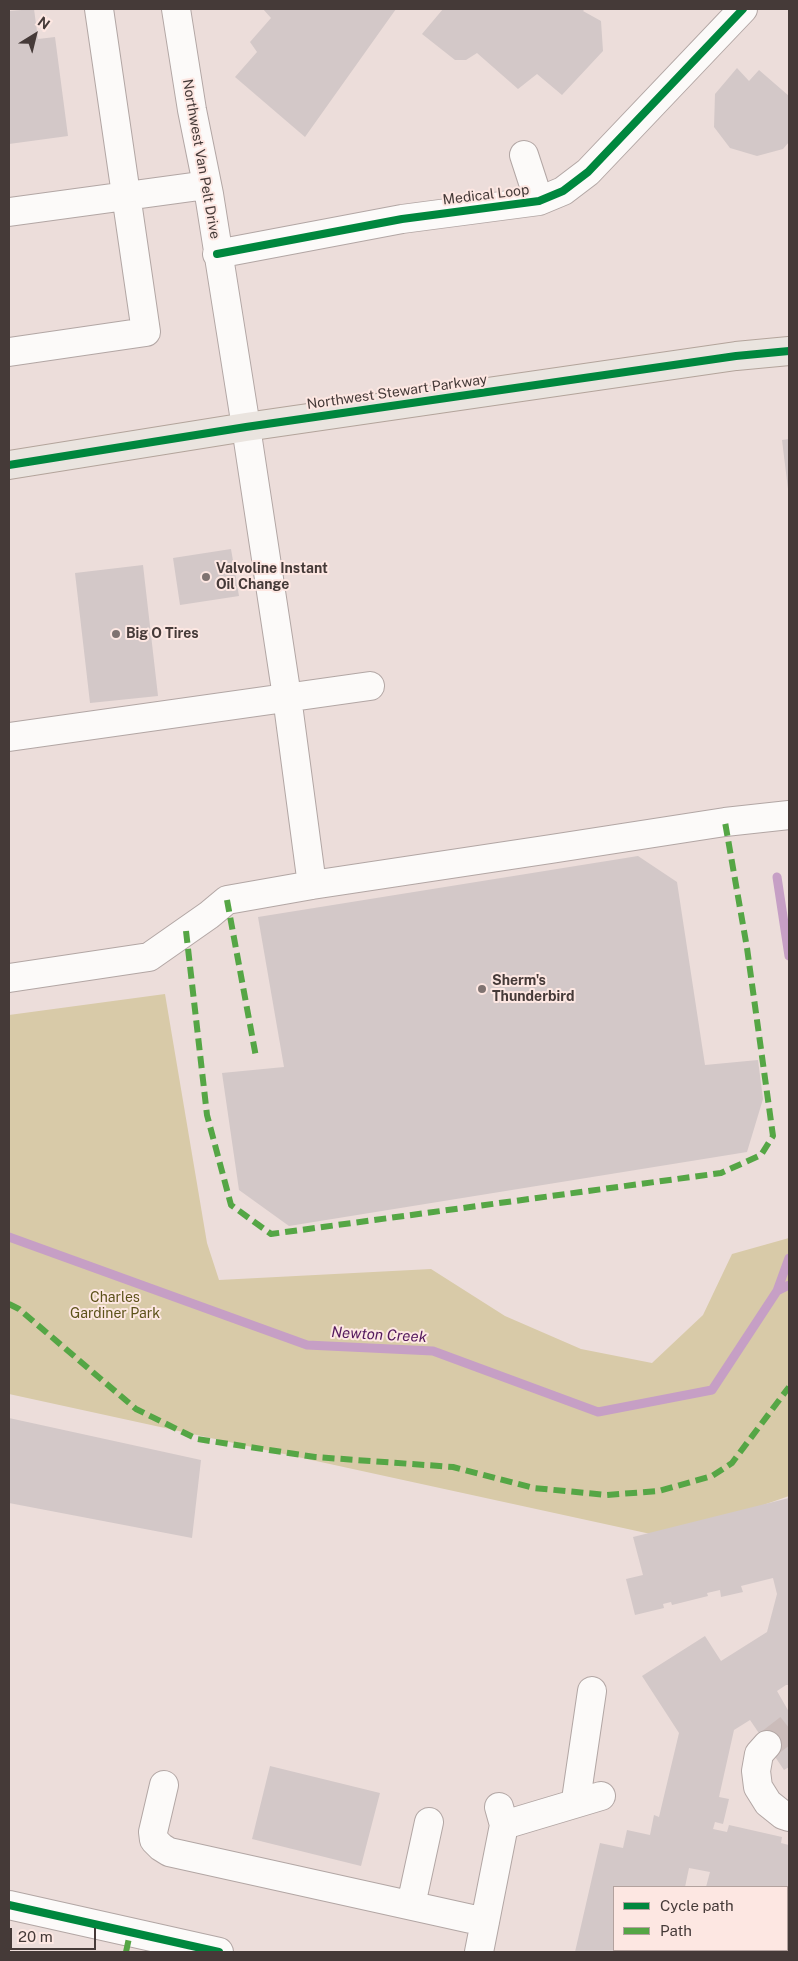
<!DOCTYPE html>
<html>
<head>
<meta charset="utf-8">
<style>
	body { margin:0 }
	#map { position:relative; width:798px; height:1961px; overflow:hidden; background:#ecddda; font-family:"Public Sans",sans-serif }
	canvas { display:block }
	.frame { position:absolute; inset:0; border:10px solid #453a38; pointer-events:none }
	.legend { position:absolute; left:613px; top:1886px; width:175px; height:65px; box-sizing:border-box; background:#fde7e2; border:1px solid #b3a29e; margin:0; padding:6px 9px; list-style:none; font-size:15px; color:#453a38 }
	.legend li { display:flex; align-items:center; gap:10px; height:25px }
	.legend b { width:25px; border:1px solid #b3a29e }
	.north { position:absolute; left:10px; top:10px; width:50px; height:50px; -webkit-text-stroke:4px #fde7e2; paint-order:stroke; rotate:36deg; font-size:14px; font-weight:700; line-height:20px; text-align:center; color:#453a38 }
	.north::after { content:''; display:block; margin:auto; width:18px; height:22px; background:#453a38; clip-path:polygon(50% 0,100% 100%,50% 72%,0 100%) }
	.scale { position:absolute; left:10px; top:1928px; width:86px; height:22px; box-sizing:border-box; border:2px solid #453a38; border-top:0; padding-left:6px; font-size:15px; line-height:18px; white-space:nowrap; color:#453a38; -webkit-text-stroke:4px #fde7e2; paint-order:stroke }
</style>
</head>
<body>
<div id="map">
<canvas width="798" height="1961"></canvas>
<div class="frame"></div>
<ul class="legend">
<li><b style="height:6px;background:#00873e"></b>Cycle path</li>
<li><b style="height:6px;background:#55a645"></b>Path</li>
</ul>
<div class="north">N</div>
<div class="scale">20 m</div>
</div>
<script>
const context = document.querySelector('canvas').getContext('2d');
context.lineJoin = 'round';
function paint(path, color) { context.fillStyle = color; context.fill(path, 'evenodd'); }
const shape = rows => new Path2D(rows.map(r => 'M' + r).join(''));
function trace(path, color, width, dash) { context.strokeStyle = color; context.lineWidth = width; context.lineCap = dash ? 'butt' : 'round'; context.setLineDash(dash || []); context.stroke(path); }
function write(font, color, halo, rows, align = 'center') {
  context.font = font + ' "Public Sans",sans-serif'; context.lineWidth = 4; context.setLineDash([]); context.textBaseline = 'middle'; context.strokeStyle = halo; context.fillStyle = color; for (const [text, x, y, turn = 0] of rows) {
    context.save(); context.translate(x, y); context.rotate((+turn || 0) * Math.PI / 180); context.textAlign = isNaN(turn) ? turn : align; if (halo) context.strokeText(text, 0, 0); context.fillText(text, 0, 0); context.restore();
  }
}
paint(shape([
	[165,994,207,1243,219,1280,431,1269,505,1316,581,1349,652,1363,703,1315,732,1254,789,1238,789,1496,669,1538,9,1394,9,1015]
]), '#d8caa8');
trace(shape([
	[777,877,789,956],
	[9,1237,307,1345,433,1351,598,1412,712,1390,777,1291,789,1285],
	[777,1291,789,1258]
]), '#c69fc5', 9);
paint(shape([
	[34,9,38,39,55,37,68,136,9,144,9,11],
	[263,9,396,9,305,137,235,77,257,52,250,42,271,18],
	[443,9,585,9,583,11,601,21,603,51,562,95,537,74,518,89,477,53,466,60,455,60,422,34],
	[737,68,749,81,759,70,789,96,789,142,783,149,757,156,730,148,714,127,715,94],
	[789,439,789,489,788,489,782,440],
	[231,549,239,596,180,605,173,558],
	[143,565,158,696,90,703,75,573],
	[638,856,677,882,705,1065,758,1060,763,1099,747,1152,289,1226,239,1190,222,1073,284,1067,258,917],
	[9,1418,201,1460,192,1538,9,1503],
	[789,1498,789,1685,786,1685,777,1691,789,1712,789,1767,784,1770,750,1720,734,1730,719,1797,729,1799,723,1824,715,1822,713,1829,727,1832,729,1825,782,1837,781,1843,789,1845,789,1928,788,1936,787,1887,706,1887,710,1872,689,1868,685,1887,614,1887,614,1950,670,1950,670,1952,575,1952,600,1843,623,1848,627,1830,650,1835,654,1815,659,1817,679,1733,642,1676,705,1636,721,1661,767,1632,777,1594,773,1578,741,1586,743,1592,721,1597,720,1590,707,1593,708,1596,672,1605,671,1602,663,1604,664,1608,635,1615,626,1579,643,1575,633,1537],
	[270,1766,380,1793,361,1866,252,1839],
	[692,1950,784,1950,784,1952,691,1952]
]), '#d3c8c8');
trace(shape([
	[767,1745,789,1728]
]), '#cbbcba', 28, [28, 14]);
const minor = shape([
	[176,9,192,110,209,194,246,427,287,697,312,885],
	[524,155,539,201],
	[9,212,207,185],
	[217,254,402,219,539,201,563,191,588,172,743,9],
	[9,352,146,332,99,9],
	[9,737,370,686],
	[9,978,149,957,209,915,227,900,312,885,551,849,725,822,789,815],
	[767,1745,759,1754,756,1771,758,1787,768,1803,783,1815,789,1817],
	[164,1785,153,1832,154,1840,161,1847,169,1852,485,1922],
	[579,1802,577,1793,592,1691],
	[504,1825,601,1796],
	[9,1905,219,1952],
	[411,1905,429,1822],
	[479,1952,504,1825,499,1807]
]);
const major = shape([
	[9,465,246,427,736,356,789,351]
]);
trace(minor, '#b2a6a4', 30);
trace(major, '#b3a49b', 30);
trace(minor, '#fcfaf9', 28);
trace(major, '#eae4df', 28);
trace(shape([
	[227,900,256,1057],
	[186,931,207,1115,231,1205,271,1234,721,1173,761,1155,773,1136,747,948,725,822],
	[9,1304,19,1309,136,1409,197,1439,315,1457,453,1467,534,1488,607,1495,659,1491,712,1476,732,1463,789,1387],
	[126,1952,130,1933]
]), '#55a645', 6, [12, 6]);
trace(shape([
	[217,254,402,219,539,201,563,191,588,172,743,9],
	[9,465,246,427,736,356,789,351],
	[9,1905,219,1952]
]), '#00873e', 8);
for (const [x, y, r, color] of [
	[206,577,5,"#7f7371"],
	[116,634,5,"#7f7371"],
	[482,989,5,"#7f7371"]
]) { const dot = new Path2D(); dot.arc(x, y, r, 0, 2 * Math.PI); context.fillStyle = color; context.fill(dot); trace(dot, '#fde7e2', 2); }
write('14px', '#453a38', '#fde7e2', [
	["Northwest Van Pelt Drive",201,159,80],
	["Medical Loop",486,195,-7],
	["Northwest Stewart Parkway",397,392,-8]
]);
write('bold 14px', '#453a38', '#fde7e2', [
	["Valvoline Instant",216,569],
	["Oil Change",216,585],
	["Big O Tires",126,634],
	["Sherm's",492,981],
	["Thunderbird",492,997]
], 'left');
write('14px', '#5c521a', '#fde7e2', [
	["Charles",115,1298],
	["Gardiner Park",115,1314]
]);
write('italic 15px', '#54195d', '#fde7e2', [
	["Newton Creek",379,1335,3]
]);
</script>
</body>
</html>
